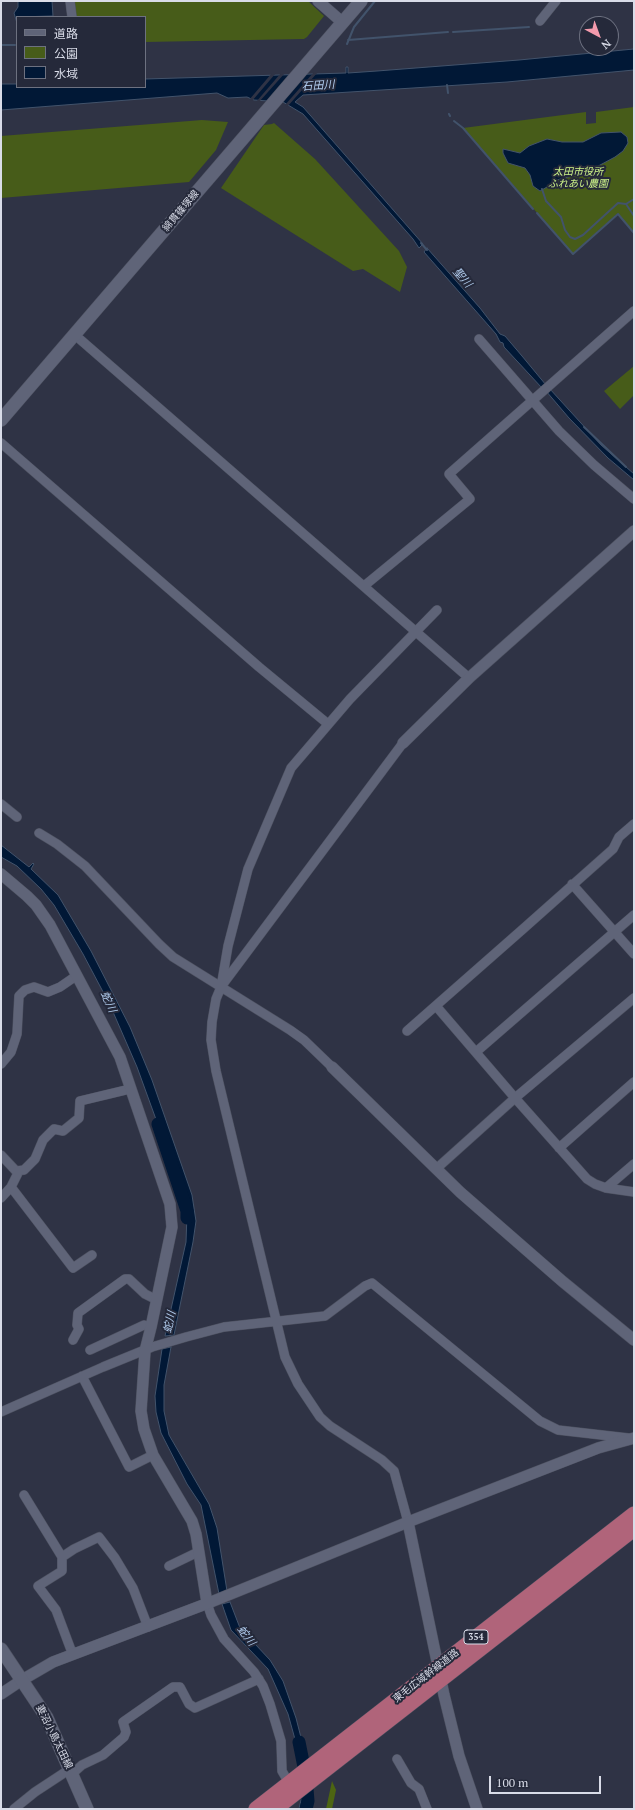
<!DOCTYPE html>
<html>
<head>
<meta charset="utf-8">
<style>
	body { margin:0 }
	#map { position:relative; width:635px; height:1810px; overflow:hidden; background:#2f3345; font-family:"PT Serif","Noto Sans JP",serif }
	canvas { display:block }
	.frame { position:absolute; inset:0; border:2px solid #d9dce8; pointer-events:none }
	.legend { position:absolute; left:16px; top:16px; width:130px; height:72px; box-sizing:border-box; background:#25293a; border:1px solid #6d7180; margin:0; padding:5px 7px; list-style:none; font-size:12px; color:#d9dce8 }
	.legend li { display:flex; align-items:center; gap:8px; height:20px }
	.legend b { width:20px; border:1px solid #6d7180 }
	.north { position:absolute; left:579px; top:16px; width:40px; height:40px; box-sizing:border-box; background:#25293a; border:1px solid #6d7180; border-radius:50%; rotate:139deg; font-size:11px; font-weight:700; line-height:16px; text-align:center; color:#d9dce8 }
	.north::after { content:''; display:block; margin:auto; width:14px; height:18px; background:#f39aac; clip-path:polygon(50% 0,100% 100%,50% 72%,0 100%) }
	.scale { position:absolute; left:489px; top:1776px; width:112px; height:18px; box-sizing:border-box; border:2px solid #d9dce8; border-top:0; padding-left:5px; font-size:12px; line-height:14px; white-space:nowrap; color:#d9dce8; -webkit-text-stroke:3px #25293a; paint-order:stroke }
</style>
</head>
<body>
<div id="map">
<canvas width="635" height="1810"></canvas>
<div class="frame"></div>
<ul class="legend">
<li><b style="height:5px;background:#5f6478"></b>道路</li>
<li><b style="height:11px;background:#475c19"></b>公園</li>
<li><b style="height:11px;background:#011836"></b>水域</li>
</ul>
<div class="north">N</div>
<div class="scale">100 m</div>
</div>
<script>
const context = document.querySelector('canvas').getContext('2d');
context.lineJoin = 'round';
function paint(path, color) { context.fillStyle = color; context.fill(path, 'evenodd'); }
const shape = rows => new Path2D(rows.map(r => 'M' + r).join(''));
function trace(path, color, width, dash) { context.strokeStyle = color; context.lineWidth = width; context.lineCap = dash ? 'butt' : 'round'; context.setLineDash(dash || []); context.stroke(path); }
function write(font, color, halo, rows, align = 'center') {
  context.font = font + ' "PT Serif","Noto Sans JP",serif'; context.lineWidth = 4; context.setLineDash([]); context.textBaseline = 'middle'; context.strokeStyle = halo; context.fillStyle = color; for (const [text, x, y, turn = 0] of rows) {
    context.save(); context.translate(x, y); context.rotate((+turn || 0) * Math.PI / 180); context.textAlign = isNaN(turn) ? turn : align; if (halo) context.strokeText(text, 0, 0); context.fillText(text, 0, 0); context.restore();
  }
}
paint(shape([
	[74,1,308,1,324,16,307,37,304,39,145,42,145,17,76,17],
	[634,107,634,233,617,214,573,254,463,128,586,112,586,124,596,123,596,112],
	[202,120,228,122,216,150,189,182,1,198,1,136],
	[274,123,315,159,399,251,407,267,400,292,363,269,353,271,221,188,264,125,272,124],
	[634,366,634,395,620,409,604,391]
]), '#475c19');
paint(shape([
	[332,1781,336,1790,332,1809,326,1809]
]), '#4d6512');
const water = shape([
	[18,1,52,1,53,16,17,17,17,23,14,13,18,7,18,1],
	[634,49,634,70,507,82,303,95,295,102,303,107,423,244,419,248,413,239,303,114,283,102,254,100,247,97,228,98,217,93,1,110,1,84,17,84,17,87,145,87,145,79,346,73,346,67,348,67,348,73,377,71,519,60,634,49],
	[621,132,627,137,628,143,623,151,615,157,587,172,553,181,547,187,540,191,533,186,530,175,525,168,508,163,503,153,503,149,520,153,529,146,547,139,562,142,583,142,601,133,621,132],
	[427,248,480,308,500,334,505,336,522,356,546,385,542,388,504,347,503,343,500,342,496,334,424,252,427,248],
	[549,388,601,445,634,474,634,480,608,458,569,418,546,391,549,388],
	[1,845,29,867,33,863,34,864,31,869,58,895,91,951,130,1027,152,1080,192,1195,196,1221,193,1242,174,1335,165,1336,186,1242,187,1214,174,1169,137,1067,110,1005,83,954,54,905,41,889,17,866,1,857,1,845],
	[171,1347,164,1385,164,1411,169,1435,209,1504,217,1528,227,1591,219,1594,201,1505,187,1484,161,1433,156,1412,155,1396,162,1349,171,1347],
	[230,1602,240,1628,270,1660,283,1681,296,1718,306,1757,301,1761,288,1714,268,1669,231,1630,222,1604,230,1602],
	[312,1791,309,1809,299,1809,301,1800,312,1791]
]);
paint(water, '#011836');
trace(water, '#42536b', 1);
paint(shape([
	[314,72,318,72,287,107,285,105],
	[272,73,276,73,252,101,249,100],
	[281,73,285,73,259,102,256,102]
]), '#2f3345');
trace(shape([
	[453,32,529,27],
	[348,40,448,32],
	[347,44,354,27,375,1],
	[1,45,15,45],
	[447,85,448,93],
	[449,114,450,116],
	[454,121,463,128,533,209],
	[542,189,546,201,561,217,565,230,570,237,575,239,583,235,618,203,626,204,634,216],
	[626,204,634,199],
	[537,213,573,254,618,214,634,233],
	[421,243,427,250],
	[584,427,626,467]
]), '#42536b', 2);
trace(shape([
	[158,1124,187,1211,187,1218],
	[299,1742,306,1777,308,1801,306,1809]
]), '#011836', 13);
const minor = shape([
	[70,1,72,17],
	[540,21,556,1],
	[75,335,469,678],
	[479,339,559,431,594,465,634,499],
	[1,443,259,667,328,724],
	[364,586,470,499,449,474,634,311],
	[1,804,17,817],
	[39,833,57,844,85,866,159,944,173,957,290,1030,304,1040,332,1067],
	[572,884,634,954],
	[223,984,403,743],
	[436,1006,515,1098,587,1179,595,1184,606,1188,634,1192],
	[407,1031,523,929,613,849,619,837,634,824],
	[476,1052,634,915],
	[1,1064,11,1052,17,1034,19,996,25,990,34,987,48,992,60,987,76,976],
	[559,1148,634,1082],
	[1,1155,16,1171,24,1170,35,1159,43,1140,54,1129,63,1131,79,1118,80,1101,130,1089],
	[436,1169,515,1098,634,998],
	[11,1187,73,1268,92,1255],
	[606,1188,634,1164],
	[1,1198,11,1187,19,1171],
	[73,1340,79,1329,77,1325,78,1313,125,1279,129,1279,145,1294,153,1298,158,1297],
	[90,1350,144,1325,151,1327],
	[82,1376,129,1467,153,1455],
	[1,1412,103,1367,152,1347,186,1337,224,1327,325,1316,365,1286,372,1283,540,1421,558,1430,628,1438],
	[24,1495,62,1557,62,1571,38,1586,56,1610,71,1650,76,1653],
	[408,1522,394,1471,382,1460,330,1426,320,1417,298,1384,285,1357,216,1071,211,1040,212,1022,216,999,221,987,228,946,248,869,291,768,350,699,437,610],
	[62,1557,74,1549,99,1537,115,1558,133,1588,148,1627],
	[169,1566,198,1552],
	[207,1603,211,1615,224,1639,254,1672,263,1686,270,1704,281,1741,282,1771,289,1783],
	[397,1759,411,1783,419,1789,427,1809],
	[72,1774,82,1765,103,1755,124,1737,126,1732,123,1722,173,1687,180,1687,189,1704,195,1708,259,1679],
	[14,1809,35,1792,70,1769]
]);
const tertiary = shape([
	[318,1,342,22],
	[403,743,469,678,634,531],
	[1,874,27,896,36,905,50,925,120,1057,170,1204,172,1227,151,1327,145,1351,141,1411,144,1429,153,1455,192,1521,196,1534,207,1603],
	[332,1067,460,1192,562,1281,634,1340],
	[408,1522,444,1695,459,1756,477,1809],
	[1,1694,22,1680,53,1662,211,1602,408,1522,598,1448,634,1438]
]);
const secondary = shape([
	[1,420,361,1],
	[1,1649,47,1718,87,1809]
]);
const trunk = shape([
	[256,1809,634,1514],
	[275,1809,634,1529]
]);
trace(minor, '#4d5160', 10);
trace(tertiary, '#4d5160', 12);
trace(secondary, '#4d5160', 14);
trace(trunk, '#4d5160', 16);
trace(minor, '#5f6478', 9);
trace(tertiary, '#5f6478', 11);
trace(secondary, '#5f6478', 13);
trace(trunk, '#b0647a', 15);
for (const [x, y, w] of [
	[476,1637,24]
]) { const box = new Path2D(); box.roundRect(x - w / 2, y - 7, w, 14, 3); context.fillStyle = '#25293a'; context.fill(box); trace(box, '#d9dce8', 1); }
write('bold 9px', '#d9dce8', null, [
	["354",476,1637]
]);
write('italic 10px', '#ccf288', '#25293a', [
	["太田市役所",578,172],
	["ふれあい農園",578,184]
]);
write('10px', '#d9dce8', '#25293a', [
	["綿貫篠塚線",181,211,-50],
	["東毛広域幹線道路",426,1676,-38],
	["妻沼小島太田線",54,1737,64]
]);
write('italic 11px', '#b1ccee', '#25293a', [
	["石田川",318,86,-4],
	["聖川",462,278,49],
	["蛇川",108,1002,65],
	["蛇川",170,1322,-78],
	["蛇川",246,1636,52]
]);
</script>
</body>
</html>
